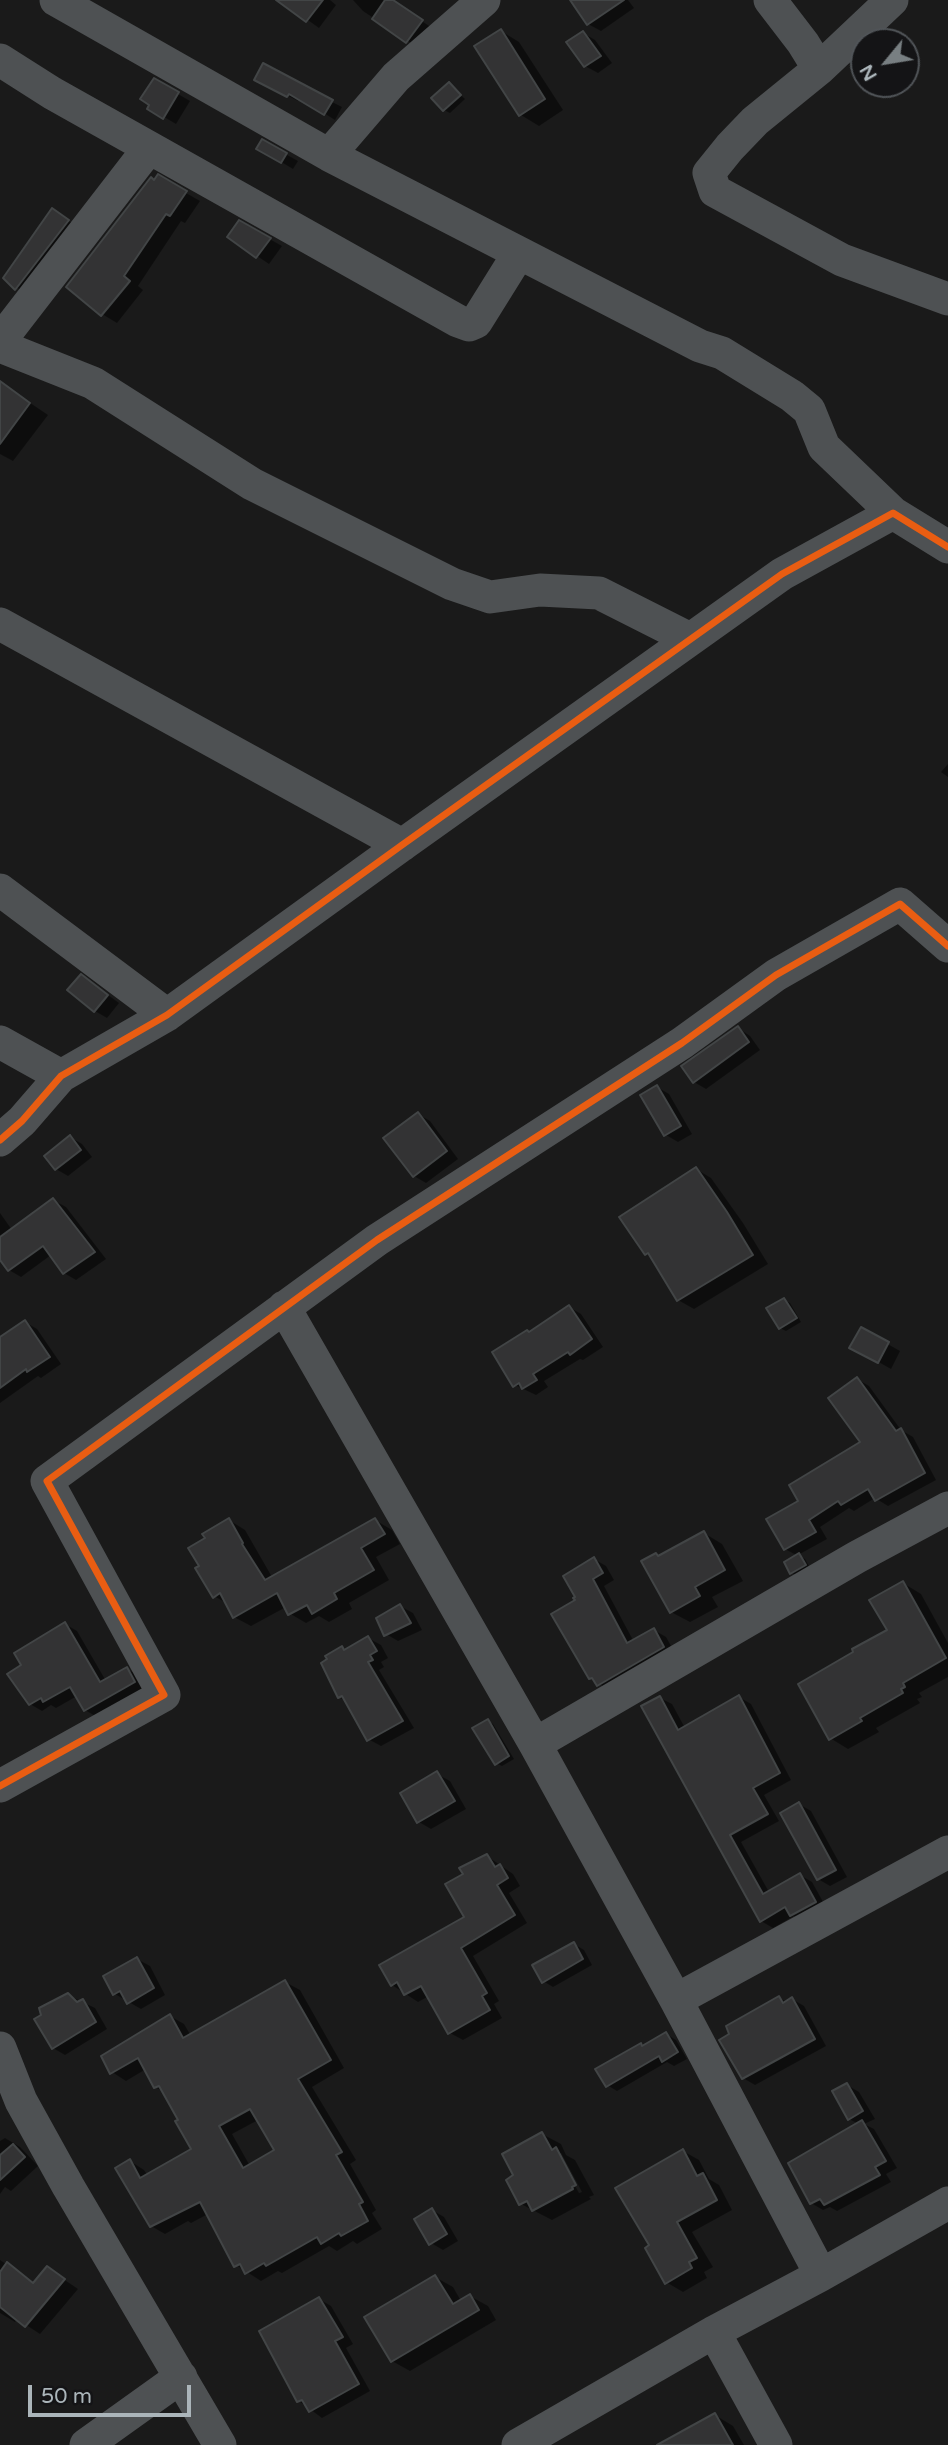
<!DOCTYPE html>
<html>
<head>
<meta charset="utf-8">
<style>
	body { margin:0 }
	#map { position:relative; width:948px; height:2445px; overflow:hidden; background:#1a1a1a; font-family:"Varela Round",sans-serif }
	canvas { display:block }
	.north { position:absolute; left:850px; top:28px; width:70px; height:70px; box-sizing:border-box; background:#141416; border:2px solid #505458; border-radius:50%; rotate:240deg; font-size:19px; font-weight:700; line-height:28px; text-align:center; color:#abb5ba }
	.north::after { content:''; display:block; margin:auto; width:24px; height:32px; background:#787f82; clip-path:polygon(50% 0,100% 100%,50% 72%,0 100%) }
	.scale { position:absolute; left:28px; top:2385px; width:163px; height:32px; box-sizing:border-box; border:4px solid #abb5ba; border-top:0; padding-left:9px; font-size:21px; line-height:24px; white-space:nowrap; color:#abb5ba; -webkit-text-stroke:5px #141416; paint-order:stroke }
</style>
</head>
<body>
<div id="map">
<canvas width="948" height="2445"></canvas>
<div class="north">N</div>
<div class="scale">50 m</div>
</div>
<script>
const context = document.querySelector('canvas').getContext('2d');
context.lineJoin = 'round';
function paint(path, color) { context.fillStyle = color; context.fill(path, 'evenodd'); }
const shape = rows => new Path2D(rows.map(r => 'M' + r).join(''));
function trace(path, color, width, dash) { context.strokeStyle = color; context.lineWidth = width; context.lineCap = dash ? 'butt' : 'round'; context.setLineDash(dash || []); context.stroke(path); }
paint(shape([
	[280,0,330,0,336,5,319,28],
	[353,0,391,0,432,28,417,47,363,11],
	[584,0,628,0,634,8,601,31,588,24],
	[501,31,519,42,563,110,539,126,521,115,476,47],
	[583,33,595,40,612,63,598,73,585,66],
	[154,80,190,101,176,124,149,108],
	[449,84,465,99,450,113,444,110],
	[267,85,332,102,342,107,335,120,300,98,298,101],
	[262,141,298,161,293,169,258,148],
	[158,177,200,201,185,223,181,221,138,286,143,290,117,323,102,314],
	[52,211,77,226,25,294,6,278],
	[239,222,282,246,269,264,229,237],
	[2,384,48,415,13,461,0,454,0,387],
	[948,764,948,777,941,772],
	[93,984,119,1003,107,1018,95,1011,70,990],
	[738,1028,750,1036,760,1050,706,1089,694,1082],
	[657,1087,669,1094,692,1134,678,1142,666,1135],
	[418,1114,430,1121,458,1159,426,1183,414,1176],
	[70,1137,82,1144,92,1157,68,1176,56,1169],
	[696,1169,711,1178,743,1223,768,1264,694,1309,678,1300,653,1258,646,1254],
	[53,1200,66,1207,106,1259,76,1280,64,1273,51,1255,21,1277,9,1270,0,1257,0,1213,12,1230],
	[784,1300,790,1303,801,1322,786,1331,780,1328],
	[569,1307,581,1314,603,1347,583,1360,580,1359,544,1381,548,1387,536,1395,515,1385,530,1333],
	[25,1322,37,1329,61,1364,41,1378,38,1376,0,1403,0,1339],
	[861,1329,900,1351,891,1369,852,1347],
	[857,1379,869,1386,901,1430,913,1437,936,1480,888,1506,875,1498,854,1511,849,1508,820,1527,827,1539,798,1555,805,1559,810,1568,797,1576,791,1572,798,1556,785,1549,800,1502,863,1442],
	[229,1520,245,1530,272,1577,375,1520,392,1530,400,1544,376,1557,389,1580,349,1603,352,1609,329,1622,319,1616,306,1623,289,1613,286,1607,251,1626,234,1617,228,1604,214,1596,201,1567,207,1539],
	[704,1533,722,1544,743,1581,712,1597,718,1607,690,1622,671,1612],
	[594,1559,606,1566,614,1580,604,1586,634,1642,654,1630,666,1637,675,1653,610,1691,591,1678,577,1601],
	[903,1583,921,1594,948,1643,948,1677,919,1693,922,1697,917,1699,920,1703,876,1728,879,1732,848,1749,830,1738,889,1631],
	[400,1606,413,1613,422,1630,398,1641,386,1634],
	[65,1624,77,1631,106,1681,127,1669,138,1675,145,1688,97,1717,85,1710,77,1696,56,1708,51,1705,42,1711,30,1704,24,1666],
	[368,1638,381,1645,388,1658,381,1662,384,1667,379,1670,414,1728,381,1746,368,1739,347,1702,339,1697,342,1648,345,1650],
	[739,1697,751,1704,791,1780,764,1795,779,1821,741,1842,769,1892,800,1875,812,1882,827,1909,803,1922,794,1916,773,1928,761,1921,660,1698,672,1704,685,1728],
	[488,1721,493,1724,514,1759,502,1766,496,1763],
	[437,1774,450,1781,466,1809,431,1829,419,1822],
	[799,1804,811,1811,847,1877,830,1886,818,1879],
	[487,1856,513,1874,520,1886,509,1893,527,1923,473,1956,499,2001,494,2004,502,2018,463,2040,450,2033,429,1996,418,2002,392,1985,466,1917,465,1874],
	[574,1944,584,1950,592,1965,553,1987,543,1981],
	[137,1959,150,1966,165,1995,141,2009,115,1994],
	[285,1982,300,1990,344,2068,312,2087,356,2160,350,2164,376,2210,372,2213,382,2229,357,2244,353,2241,337,2251,329,2246,282,2273,278,2271,261,2281,236,2265,208,2214,191,2223,188,2221,165,2234,151,2226,130,2161,144,2170,148,2176,193,2150,180,2120,164,2092,155,2087,146,2069,126,2081,112,2072,170,2016,184,2024,191,2036],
	[258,2120,277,2151,250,2166,232,2134],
	[68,1995,95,2008,107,2029,65,2055,53,2048],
	[779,1998,787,2002,792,1999,804,2006,826,2046,755,2085,743,2078],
	[666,2034,676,2040,687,2059,674,2066,667,2062,617,2091,607,2085,641,2045,644,2047],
	[847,2085,859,2092,875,2119,864,2124,874,2129,897,2168,886,2174,891,2182,837,2211,830,2207,823,2210,811,2203,859,2124,849,2119],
	[542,2134,561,2144,566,2155,575,2160,594,2195,589,2197,591,2199,552,2220,521,2204],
	[557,2153,561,2153,582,2192,579,2193],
	[5,2138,20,2147,38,2166,11,2191,5,2187,0,2194,0,2141],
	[683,2151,699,2160,709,2179,719,2185,732,2210,692,2232,713,2267,704,2272,707,2278,683,2292,666,2282,651,2246],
	[432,2210,444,2217,458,2241,443,2250,431,2243],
	[0,2260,35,2284,47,2268,78,2289,40,2334,17,2319,15,2322,0,2313],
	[435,2277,453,2287,461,2301,470,2296,488,2306,496,2320,410,2371,392,2361],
	[319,2299,331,2306,353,2344,346,2348,370,2391,322,2418,299,2401],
	[715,2415,733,2426,744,2445,666,2445]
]), '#0007');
const building = shape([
	[276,0,323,0,306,22,276,0],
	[385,0,393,0,423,20,406,43,372,19,385,0],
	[570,0,624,0,587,25,570,0],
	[501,29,545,99,519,116,474,46,501,29],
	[583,31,601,56,584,67,566,42,583,31],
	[263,63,333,100,324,115,289,94,287,97,254,80,263,63],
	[154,78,179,92,163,119,147,109,149,105,140,99,154,78],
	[449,82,461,95,443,111,431,98,449,82],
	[262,139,287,153,281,163,256,149,262,139],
	[158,174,187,191,170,216,166,214,124,276,130,281,101,316,66,287,151,177,154,180,158,174],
	[52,208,69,220,15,290,3,278,52,208],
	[239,220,271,238,256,258,227,237,239,220],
	[0,381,30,403,0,444,0,381],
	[81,974,108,995,94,1012,67,990,81,974],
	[738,1026,749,1042,693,1083,681,1066,738,1026],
	[657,1085,681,1126,664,1136,640,1095,657,1085],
	[418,1112,447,1151,413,1177,383,1138,418,1112],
	[70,1135,81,1150,55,1170,44,1156,70,1135],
	[696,1167,727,1212,753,1255,677,1301,648,1253,645,1255,619,1217,696,1167],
	[53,1198,95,1252,63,1274,43,1246,8,1271,0,1260,0,1237,53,1198],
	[784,1298,797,1318,779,1329,766,1308,784,1298],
	[569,1305,592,1339,570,1355,568,1352,533,1374,537,1380,522,1389,519,1383,513,1387,492,1352,527,1330,529,1332,569,1305],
	[25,1320,50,1357,27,1372,26,1369,0,1388,0,1337,25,1320],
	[861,1327,889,1342,878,1363,849,1348,861,1327],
	[857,1377,896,1431,901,1428,925,1473,875,1501,868,1489,841,1505,838,1501,809,1520,816,1532,784,1550,766,1519,798,1501,789,1485,860,1442,828,1398,857,1377],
	[229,1518,243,1543,242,1544,265,1580,375,1518,385,1534,361,1548,374,1570,334,1593,337,1599,312,1614,307,1605,288,1615,277,1593,233,1618,220,1593,213,1598,195,1568,199,1566,188,1548,205,1538,202,1534,229,1518],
	[704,1531,725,1570,695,1587,700,1596,670,1613,641,1561,656,1553,658,1556,704,1531],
	[799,1553,806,1565,790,1574,784,1562,799,1553],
	[594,1557,603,1573,593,1579,627,1643,654,1628,664,1647,597,1686,592,1678,589,1679,551,1614,575,1600,573,1598,575,1597,563,1576,594,1557],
	[903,1581,946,1658,903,1683,905,1687,901,1689,903,1693,860,1718,862,1721,829,1740,798,1684,853,1652,852,1649,887,1630,869,1600,903,1581],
	[400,1604,411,1623,384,1636,376,1618,400,1604],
	[65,1622,100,1682,127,1667,135,1682,84,1711,70,1687,43,1702,41,1698,29,1705,7,1674,21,1665,14,1653,65,1622],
	[368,1636,377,1651,370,1655,373,1660,368,1662,403,1721,367,1741,342,1696,338,1698,321,1663,327,1659,325,1656,342,1646,344,1650,368,1636],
	[739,1695,780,1773,753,1788,768,1814,730,1835,763,1894,800,1873,816,1902,790,1916,785,1907,760,1922,641,1706,660,1696,678,1730,739,1695],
	[488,1719,509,1756,495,1765,472,1728,488,1719],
	[437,1771,455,1801,417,1823,400,1793,437,1771],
	[799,1802,836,1870,817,1880,780,1813,799,1802],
	[487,1854,495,1867,500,1864,508,1878,497,1885,515,1915,461,1948,487,1993,482,1996,490,2010,448,2034,421,1986,404,1995,397,1982,391,1986,379,1965,464,1917,445,1884,463,1874,459,1868,487,1854],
	[574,1942,583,1959,542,1983,532,1965,574,1942],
	[137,1957,154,1988,127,2004,120,1991,113,1995,103,1976,137,1957],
	[285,1980,331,2060,298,2079,342,2152,336,2155,363,2202,359,2204,368,2221,341,2236,339,2233,321,2244,317,2237,266,2266,264,2263,245,2274,240,2264,234,2267,200,2202,150,2227,115,2168,130,2159,140,2178,191,2149,175,2121,178,2120,159,2086,154,2088,138,2058,110,2074,101,2056,170,2014,183,2038,285,1980],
	[250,2109,274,2150,243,2168,219,2126,250,2109],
	[68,1993,77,2002,83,1999,96,2022,52,2049,34,2019,41,2015,39,2008,68,1993],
	[779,1996,783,2003,792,1997,815,2039,742,2079,719,2040,729,2034,726,2026,779,1996],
	[666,2032,678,2052,662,2062,659,2056,606,2087,595,2069,641,2043,642,2046,666,2032],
	[847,2083,863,2111,848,2120,832,2091,847,2083],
	[862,2120,886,2161,875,2167,880,2175,824,2205,820,2199,810,2204,788,2163,862,2120],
	[542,2132,552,2150,556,2147,576,2185,572,2187,573,2189,532,2211,527,2201,519,2205,516,2199,506,2180,513,2175,502,2154,542,2132],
	[13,2144,25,2157,0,2180,0,2155,13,2144],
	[683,2149,697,2176,703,2173,717,2200,677,2222,697,2258,689,2262,692,2268,665,2284,645,2248,649,2245,615,2188,683,2149],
	[432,2208,447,2234,429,2245,414,2219,432,2208],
	[7,2262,33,2283,47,2266,65,2279,25,2327,0,2307,0,2272,7,2262],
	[435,2275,453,2304,470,2294,479,2310,391,2362,364,2317,435,2275],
	[319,2297,343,2337,335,2341,359,2384,309,2412,302,2400,297,2402,259,2331,319,2297],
	[715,2413,733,2445,657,2445,715,2413]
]);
paint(building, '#333334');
trace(building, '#424546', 2);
trace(shape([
	[56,0,329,155,700,346,722,353,792,396,809,410,824,447,893,513],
	[770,0,803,43,819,69],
	[892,0,819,69,755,121,730,147,709,173,715,191,842,260,948,299],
	[0,60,52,93,458,321,469,325,476,322,519,253],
	[329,155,396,77,484,0],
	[0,341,149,148],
	[0,346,93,383,252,484,452,584,490,597,540,590,599,593,690,639],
	[0,624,402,845],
	[0,890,167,1015],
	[0,1042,61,1076],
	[0,1140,22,1121,61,1076,167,1015,402,845,782,574,893,513,948,547],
	[284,1307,535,1744,676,2000,821,2275],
	[535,1744,857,1557,948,1508],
	[0,1786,164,1695,47,1481,377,1240,682,1043,776,975,900,904,948,946],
	[676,2000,948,1852],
	[0,2048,21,2101,68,2186,220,2445],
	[714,2332,776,2445],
	[86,2445,181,2377],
	[518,2445,714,2332,821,2275,948,2203]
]), '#4e5153', 33);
trace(shape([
	[0,1140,22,1121,61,1076,167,1015,402,845,782,574,893,513,948,547],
	[0,1786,164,1695,47,1481,377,1240,682,1043,776,975,900,904,948,946]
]), '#e95d12', 7);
</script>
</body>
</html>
